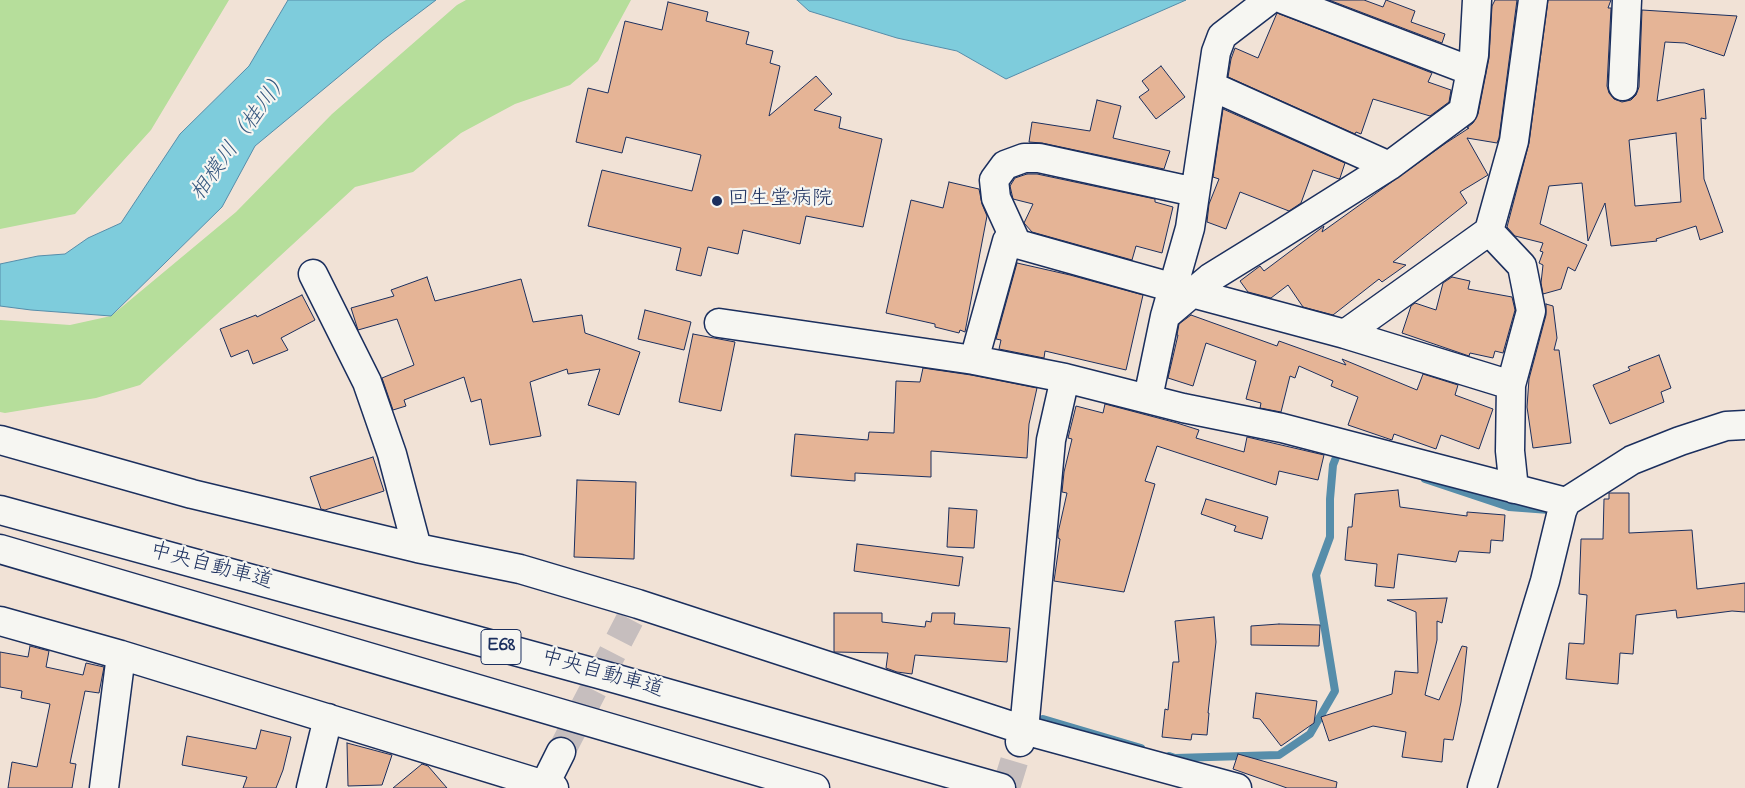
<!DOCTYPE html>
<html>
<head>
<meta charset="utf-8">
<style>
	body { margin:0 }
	canvas { display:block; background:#f1e2d6 }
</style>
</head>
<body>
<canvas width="1745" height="788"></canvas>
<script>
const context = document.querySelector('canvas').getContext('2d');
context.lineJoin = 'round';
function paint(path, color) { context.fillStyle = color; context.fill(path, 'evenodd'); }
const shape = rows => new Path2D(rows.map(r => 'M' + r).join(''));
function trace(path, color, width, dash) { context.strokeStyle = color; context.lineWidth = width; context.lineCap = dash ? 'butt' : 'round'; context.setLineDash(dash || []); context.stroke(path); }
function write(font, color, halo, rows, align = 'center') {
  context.font = font + ' "Indie Flower","Klee One",sans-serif'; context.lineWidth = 4.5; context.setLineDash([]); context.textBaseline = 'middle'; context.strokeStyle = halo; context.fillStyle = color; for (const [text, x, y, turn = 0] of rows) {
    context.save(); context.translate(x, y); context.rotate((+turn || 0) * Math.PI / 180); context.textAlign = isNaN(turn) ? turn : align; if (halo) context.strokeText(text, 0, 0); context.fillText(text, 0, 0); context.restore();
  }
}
paint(shape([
	[0,0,229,0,151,130,75,214,0,229],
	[466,0,631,0,598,61,570,85,515,104,461,133,413,172,355,187,140,385,96,398,5,413,0,412,0,320,70,325,111,316,236,212,332,114,457,5]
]), '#b6de9b');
const water = shape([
	[288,0,436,0,383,40,255,146,222,207,111,316,31,310,0,306,0,264,38,256,65,254,88,238,121,223,180,134,249,66,288,0],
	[797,0,1186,0,1006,79,957,51,897,38,809,11,797,0]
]);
paint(water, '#7eccdc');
trace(water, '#568daa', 1);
trace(shape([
	[1425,479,1509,507,1549,510],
	[1043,719,1141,748],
	[1169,756,1175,758,1279,755,1310,734,1335,691,1316,575,1330,537,1330,499,1333,465,1339,450,1341,451]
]), '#568daa', 8);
const building = shape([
	[1329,0,1364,0,1383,7,1386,0,1415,11,1411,22,1445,34,1442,43,1329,0],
	[1495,0,1517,0,1499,138,1497,143,1467,138,1488,175,1460,192,1467,203,1393,262,1406,265,1382,282,1379,279,1333,315,1303,307,1288,285,1271,298,1248,292,1240,281,1260,266,1264,271,1324,226,1322,232,1446,143,1469,128,1467,128,1473,123,1478,114,1489,58,1492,6,1495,0],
	[1548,0,1611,0,1608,8,1611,8,1607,86,1609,93,1614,99,1622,102,1631,100,1636,95,1639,87,1642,10,1737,16,1724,56,1685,43,1665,42,1657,101,1704,89,1706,119,1701,118,1704,179,1723,232,1700,240,1696,226,1656,239,1657,241,1611,246,1605,203,1588,241,1582,183,1549,186,1540,224,1587,245,1575,271,1568,267,1561,289,1543,294,1541,283,1543,265,1539,263,1543,252,1540,251,1543,243,1515,236,1507,227,1529,143,1548,0],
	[1676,133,1681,202,1635,206,1629,140,1676,133],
	[668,2,708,12,706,21,749,32,746,44,773,51,770,63,780,66,769,116,816,76,832,94,814,110,841,117,839,128,882,139,863,227,806,216,800,244,743,230,738,254,708,247,701,276,676,270,681,248,588,226,602,170,692,191,701,155,626,137,622,153,576,142,588,88,608,93,625,21,662,30,668,2],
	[1277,13,1432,73,1428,82,1451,90,1449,102,1430,116,1373,99,1361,134,1356,132,1355,134,1228,77,1231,59,1235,48,1258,58,1277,13],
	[1161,66,1185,97,1156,119,1139,97,1149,90,1142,81,1161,66],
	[1097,100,1121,106,1113,138,1170,151,1164,169,1042,143,1029,142,1032,122,1090,131,1097,100],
	[1223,109,1345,163,1340,178,1339,179,1313,170,1301,203,1289,211,1240,192,1226,229,1207,222,1209,204,1219,179,1213,177,1223,109],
	[1027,174,1037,174,1155,199,1155,202,1173,207,1162,253,1136,246,1132,260,1032,232,1024,223,1033,204,1013,199,1010,186,1015,178,1027,174],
	[949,182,979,189,982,204,987,216,965,332,960,330,959,333,935,327,935,324,886,313,911,200,943,208,949,182],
	[1017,263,1070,275,1143,295,1126,370,1045,351,1044,358,999,349,1001,340,996,339,1017,263],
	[427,277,435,301,521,279,533,322,582,315,585,333,640,352,619,415,588,405,600,369,568,374,567,369,530,382,541,436,490,445,481,399,471,402,464,377,404,400,406,406,393,410,382,378,414,365,397,319,358,330,351,308,394,296,391,290,427,277],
	[1452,277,1470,281,1468,289,1512,297,1515,310,1503,353,1495,351,1493,358,1470,353,1469,356,1402,333,1411,306,1415,303,1436,310,1443,283,1452,277],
	[302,295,315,320,281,338,288,350,253,364,248,350,231,357,220,329,256,315,257,317,302,295],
	[1546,304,1553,306,1557,338,1554,350,1559,350,1571,443,1533,448,1527,407,1529,379,1546,315,1546,304],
	[645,310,691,322,684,350,638,339,645,310],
	[1191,315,1277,346,1279,341,1346,365,1342,359,1417,390,1423,374,1458,385,1455,395,1493,409,1479,449,1441,435,1436,449,1394,434,1392,440,1348,425,1358,397,1331,386,1333,381,1299,366,1295,378,1290,376,1281,412,1260,408,1261,403,1246,399,1256,361,1206,343,1193,386,1168,378,1178,335,1177,335,1179,324,1191,315],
	[693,334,735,342,721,411,679,402,693,334],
	[1659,355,1671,388,1661,392,1664,402,1610,424,1593,385,1630,370,1628,367,1659,355],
	[923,368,971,375,1037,388,1029,424,1027,458,931,451,931,477,855,473,855,481,791,476,795,434,868,440,869,432,894,433,896,381,920,382,923,368],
	[1105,404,1177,423,1199,430,1196,438,1244,452,1247,437,1324,455,1318,480,1279,471,1276,485,1157,446,1145,481,1155,484,1124,592,1054,581,1060,539,1058,538,1058,533,1067,493,1062,492,1064,472,1072,439,1068,438,1076,406,1103,413,1105,404],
	[373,457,384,491,325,510,321,509,310,477,373,457],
	[577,480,636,482,634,559,574,557,577,480],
	[1398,490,1400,507,1467,516,1467,512,1505,515,1503,541,1491,540,1490,553,1459,551,1456,562,1398,554,1394,588,1375,586,1377,564,1345,560,1348,527,1352,527,1355,494,1398,490],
	[1609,493,1629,493,1629,533,1692,530,1697,589,1745,583,1745,612,1732,611,1677,618,1676,610,1636,615,1633,654,1620,653,1618,684,1566,679,1569,643,1584,644,1587,595,1579,594,1581,539,1603,539,1604,499,1609,499,1609,493],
	[1206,499,1268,517,1262,539,1234,531,1236,526,1201,514,1206,499],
	[949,508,977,510,974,548,947,547,949,508],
	[857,544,963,557,959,586,854,571,857,544],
	[1447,598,1442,623,1437,621,1437,640,1425,695,1439,700,1462,646,1467,647,1461,702,1453,740,1444,739,1442,762,1402,757,1406,732,1373,726,1329,741,1321,717,1392,694,1395,671,1418,673,1416,612,1387,600,1447,598],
	[834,613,882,613,882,622,925,627,926,621,931,622,932,613,955,613,954,624,1010,628,1007,662,915,655,912,674,897,672,886,668,888,653,834,652,834,613],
	[1214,617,1216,642,1208,713,1209,713,1207,735,1192,734,1191,740,1162,737,1165,709,1168,710,1173,662,1179,662,1175,621,1214,617],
	[1279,624,1320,625,1319,646,1251,645,1251,626,1279,624],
	[30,646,49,651,46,667,83,675,86,663,104,667,99,693,85,691,70,763,76,764,72,788,8,788,12,762,37,767,50,704,21,698,22,691,0,687,0,652,28,657,30,646],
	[1256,693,1317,701,1314,723,1281,746,1260,719,1253,718,1256,693],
	[261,730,291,737,283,770,276,788,243,788,247,777,182,765,187,736,256,749,261,730],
	[347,743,392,755,382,785,348,786,347,743],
	[1238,754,1337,782,1336,788,1287,788,1233,769,1238,754],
	[422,764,428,766,447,788,393,788,422,764]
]);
paint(building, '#e5b496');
trace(building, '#1b2f5e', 1);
trace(shape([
	[561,752,630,619],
	[1006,788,1020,742]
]), '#c6bebe', 28, [28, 14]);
const minor = shape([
	[1285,0,1471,71],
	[1211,86,1389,166],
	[1623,86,1627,0],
	[1489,231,1514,141,1533,0],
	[1017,244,996,198,994,180,1005,165,1024,158,1039,158,1195,192],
	[313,274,367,382,392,454,417,548],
	[1165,316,1210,278,1278,236,1389,166,1463,111,1474,55,1477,0],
	[719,323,974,360,1065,378],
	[1345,334,1489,231,1522,266,1531,311,1511,385,1510,451,1514,489],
	[974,360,1007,241,1192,293,1345,334,1511,385],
	[1148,398,1165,316,1190,228,1216,52,1222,36,1269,0],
	[0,440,192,494,417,548,520,569,638,604,1024,730,1237,788],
	[0,621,121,655,554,788],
	[1020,742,1024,730,1051,440,1065,378,1183,408,1282,428,1566,502],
	[544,786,561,752],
	[104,788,121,655],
	[311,788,328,718],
	[1482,788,1545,581,1562,511,1566,502,1632,460,1680,441,1726,426,1745,425]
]);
const highway = shape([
	[0,510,617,679,1001,788],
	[0,549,815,788]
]);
trace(minor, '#1b2f5e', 31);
trace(highway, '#1b2f5e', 31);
trace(minor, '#f6f6f2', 28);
trace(highway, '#f6f6f2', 28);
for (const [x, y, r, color] of [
	[717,201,6,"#1b2f5e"]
]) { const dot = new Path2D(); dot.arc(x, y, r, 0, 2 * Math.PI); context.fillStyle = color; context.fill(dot); trace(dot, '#f6f6f2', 2); }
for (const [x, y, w] of [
	[501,647,40]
]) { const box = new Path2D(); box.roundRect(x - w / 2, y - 17.5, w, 35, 4); context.fillStyle = '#f6f6f2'; context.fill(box); trace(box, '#1b2f5e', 1); }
write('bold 20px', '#1b2f5e', null, [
	["E68",501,647]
]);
write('21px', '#1b2f5e', '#f6f6f2', [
	["回生堂病院",728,201]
], 'left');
write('21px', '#1b2f5e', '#f6f6f2', [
	["中央自動車道",211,568,15],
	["中央自動車道",602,675,16]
]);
write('italic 22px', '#34567e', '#f6f6f2', [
	["相模川（桂川）",242,137,-54]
]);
</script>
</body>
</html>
